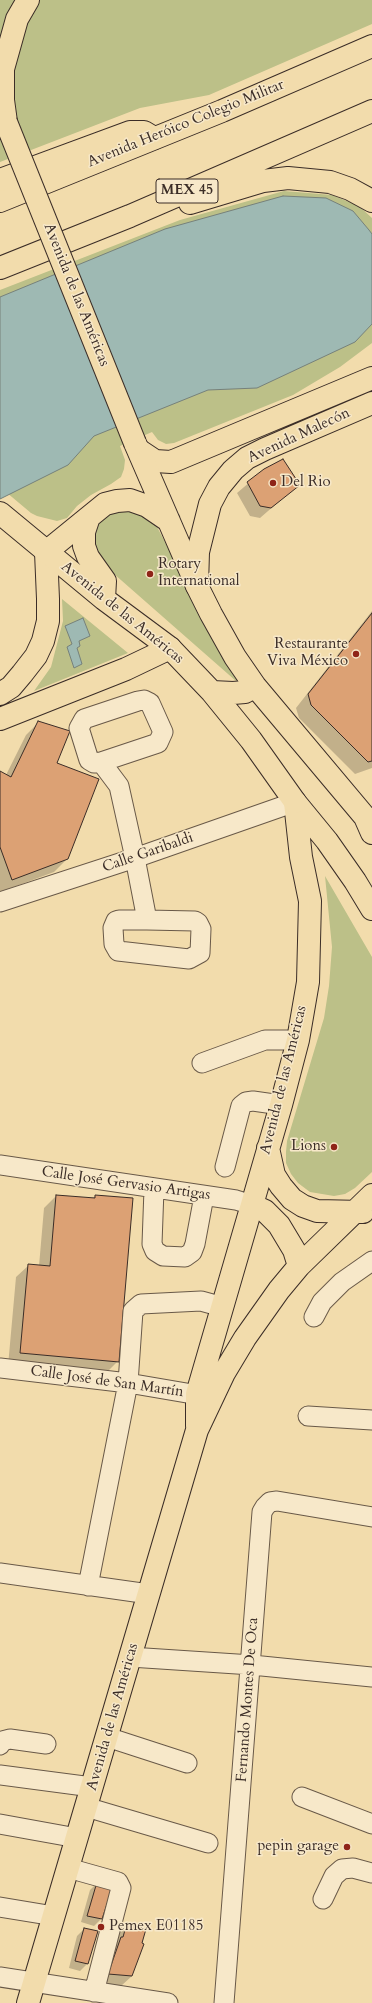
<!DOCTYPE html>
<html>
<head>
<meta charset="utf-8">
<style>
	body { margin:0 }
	canvas { display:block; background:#f2dcac }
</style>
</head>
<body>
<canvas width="372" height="2003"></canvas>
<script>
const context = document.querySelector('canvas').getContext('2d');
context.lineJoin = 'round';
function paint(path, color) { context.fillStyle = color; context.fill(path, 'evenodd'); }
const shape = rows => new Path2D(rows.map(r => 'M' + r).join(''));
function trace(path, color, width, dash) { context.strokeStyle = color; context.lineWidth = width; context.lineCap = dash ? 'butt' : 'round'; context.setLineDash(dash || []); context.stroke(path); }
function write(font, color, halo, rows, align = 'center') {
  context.font = font + ' Cardo,serif'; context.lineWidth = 3; context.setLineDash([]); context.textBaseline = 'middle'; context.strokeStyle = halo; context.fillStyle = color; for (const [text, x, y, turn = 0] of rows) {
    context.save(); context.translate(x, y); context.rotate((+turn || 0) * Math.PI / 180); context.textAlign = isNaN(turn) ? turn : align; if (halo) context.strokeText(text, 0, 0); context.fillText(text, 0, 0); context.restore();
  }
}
paint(shape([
	[0,0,372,0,372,24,209,95,140,108,0,162],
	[284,191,332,195,359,206,372,218,372,343,340,367,293,395,174,443,166,444,158,440,152,432,120,446,125,460,124,469,121,477,111,484,91,495,77,506,67,518,57,521,37,516,31,513,0,487,0,290,180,220],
	[122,508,146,516,157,527,238,679,236,681,97,559,93,530,108,511],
	[62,599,128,653,34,691,51,667,63,621],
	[325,876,372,957,372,1172,355,1188,345,1194,334,1196,310,1192,298,1183,291,1174,286,1163,286,1152,287,1141,324,1018,329,986,332,947]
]), '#bcc088');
const water = shape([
	[283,196,326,198,353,211,369,230,372,234,372,324,355,342,257,388,208,390,94,436,68,465,0,499,0,297,165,229,283,196],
	[83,618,90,636,79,641,80,646,77,648,82,664,74,668,67,647,72,644,65,626,83,618]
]);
paint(water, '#9eb9b3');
trace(water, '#76817b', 1);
paint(shape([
	[264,470,298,485,260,518,250,516,237,493],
	[372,611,372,768,355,774,299,718,296,708],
	[39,722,56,764,67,859,54,872,0,892,0,772,6,775,26,735],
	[56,1196,92,1199,95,1196,118,1361,105,1374,8,1366,16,1277,29,1265,39,1266,44,1208],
	[97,1883,111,1887,101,1919,94,1926,81,1922,90,1890],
	[128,1924,132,1976,121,1986,99,1984,118,1934],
	[84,1929,97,1932,87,1964,80,1971,69,1968,77,1936]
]), '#0003');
const building = shape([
	[283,459,300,485,271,508,260,506,247,482,264,469,283,459],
	[372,613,372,761,368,762,311,705,308,694,372,613],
	[38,721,70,731,57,763,99,779,68,859,12,880,0,847,0,771,11,777,38,721],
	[56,1195,95,1198,95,1195,133,1198,119,1362,20,1353,28,1264,50,1266,56,1195],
	[97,1882,113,1886,102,1919,87,1916,97,1882],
	[127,1923,146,1929,142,1943,144,1944,132,1976,108,1974,121,1937,123,1937,127,1923],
	[84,1928,98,1931,88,1964,75,1961,84,1928]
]);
paint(building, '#dca174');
trace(building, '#3b2d27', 1);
const minor = shape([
	[101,762,158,743,163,732,150,703,144,700,138,701,84,719,79,728,89,760,94,763,101,762,119,786,135,858,147,920,195,921,198,923,201,929,200,953,189,959,118,951,114,944,113,928,116,921,119,920,147,920],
	[0,902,135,858,295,802],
	[202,1063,265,1040,298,1040],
	[0,1165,236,1200,252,1205],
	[225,1167,241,1106,246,1102,253,1101,281,1105],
	[154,1189,152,1244,155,1251,163,1256,185,1257,192,1252,195,1244,204,1196],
	[314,1317,322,1302,342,1282,372,1261],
	[0,1368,128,1383,210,1397],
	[308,1416,372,1420],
	[0,1573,149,1594],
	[88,1586,128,1383,133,1311,141,1304,201,1301,223,1307],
	[130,1657,252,1665,372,1677],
	[107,1737,187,1763],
	[0,1745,2,1741,10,1739,46,1744],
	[0,1775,92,1787],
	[302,1797,372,1824],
	[86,1807,208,1843],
	[0,1824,77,1838],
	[68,1868,118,1882,121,1888,94,1992],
	[323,1899,334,1876,342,1869,353,1868,372,1873],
	[0,1907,54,1916],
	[0,1977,168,2003],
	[224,2003,262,1512,265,1507,270,1502,277,1501,372,1517]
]);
const major = shape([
	[0,201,222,111,372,46],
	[190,203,263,181,288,178,330,182,350,189,372,201],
	[0,268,130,216,372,111],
	[140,451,155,461,171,462,372,378],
	[197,586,198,552,210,504,219,487,233,470,247,458,265,449,372,403],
	[0,694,11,687,22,674,36,656,43,641,48,621,48,599,46,552],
	[0,719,126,669,170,648],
	[295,802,327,841,355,881,372,909],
	[268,1148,274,1175,281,1186,292,1199,303,1206,317,1211,363,1212],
	[252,1205,265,1211,279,1225,294,1250,299,1266],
	[197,1426,197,1394,281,1105,298,1040,308,982,310,901,301,857,295,802],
	[28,2003,197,1430,224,1373,245,1338,279,1290,299,1266,372,1195]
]);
const highway = shape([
	[6,122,3,100,3,69,17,19,28,0],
	[0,180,130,132,144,132,154,138],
	[135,443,197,586,211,614,235,657,255,686,365,817,372,833],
	[0,513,104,599,170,648,212,692,251,740,295,802],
	[46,552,89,517],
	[104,599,105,581,88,557,84,546,84,532,89,517,105,504,117,501,130,500,147,506,169,521],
	[212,692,233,693,245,692,255,686]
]);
trace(minor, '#695948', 21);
trace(major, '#3b2d27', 24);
trace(highway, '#3b2d27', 24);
trace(minor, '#f7e8c9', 19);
trace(major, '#f2dcac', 22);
trace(highway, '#f2dcac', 22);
const highwayBridge = shape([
	[6,122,135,443]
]);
trace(highwayBridge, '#3b2d27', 24, []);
trace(highwayBridge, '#f2dcac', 22);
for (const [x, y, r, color] of [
	[273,483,4,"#8f2418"],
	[150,574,4,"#8f2418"],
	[356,654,4,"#8f2418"],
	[334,1147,4,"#8f2418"],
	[347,1847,4,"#8f2418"],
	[101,1927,4,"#8f2418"]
]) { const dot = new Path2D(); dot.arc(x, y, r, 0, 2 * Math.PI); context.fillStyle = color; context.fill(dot); trace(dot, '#f7e8c9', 1.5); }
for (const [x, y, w] of [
	[187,191,62]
]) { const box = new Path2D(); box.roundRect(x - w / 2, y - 12, w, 24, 3); context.fillStyle = '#f7e8c9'; context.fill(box); trace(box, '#3b2d27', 1); }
write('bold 14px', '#3b2d27', null, [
	["MEX 45",187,191]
]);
write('15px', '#3b2d27', '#f7e8c9', [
	["Avenida Heróico Colegio Militar",186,124,-22],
	["Avenida de las Américas",76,295,68],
	["Avenida Malecón",299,436,-25],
	["Avenida de las Américas",122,613,39],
	["Calle Garibaldi",148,853,-19],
	["Avenida de las Américas",284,1080,-76],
	["Calle José Gervasio Artigas",126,1184,8],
	["Calle José de San Martín",107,1382,8],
	["Fernando Montes De Oca",248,1700,-86],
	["Avenida de las Américas",113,1717,-74]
]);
write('15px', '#3b2d27', '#f7e8c9', [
	["Del Rio",281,483],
	["Rotary",158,565],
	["International",158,582],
	["Restaurante",348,645,"right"],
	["Viva México",348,662,"right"],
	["Lions",326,1147,"right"],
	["pepin garage",339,1847,"right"],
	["Pemex E01185",109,1927]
], 'left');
</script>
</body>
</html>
